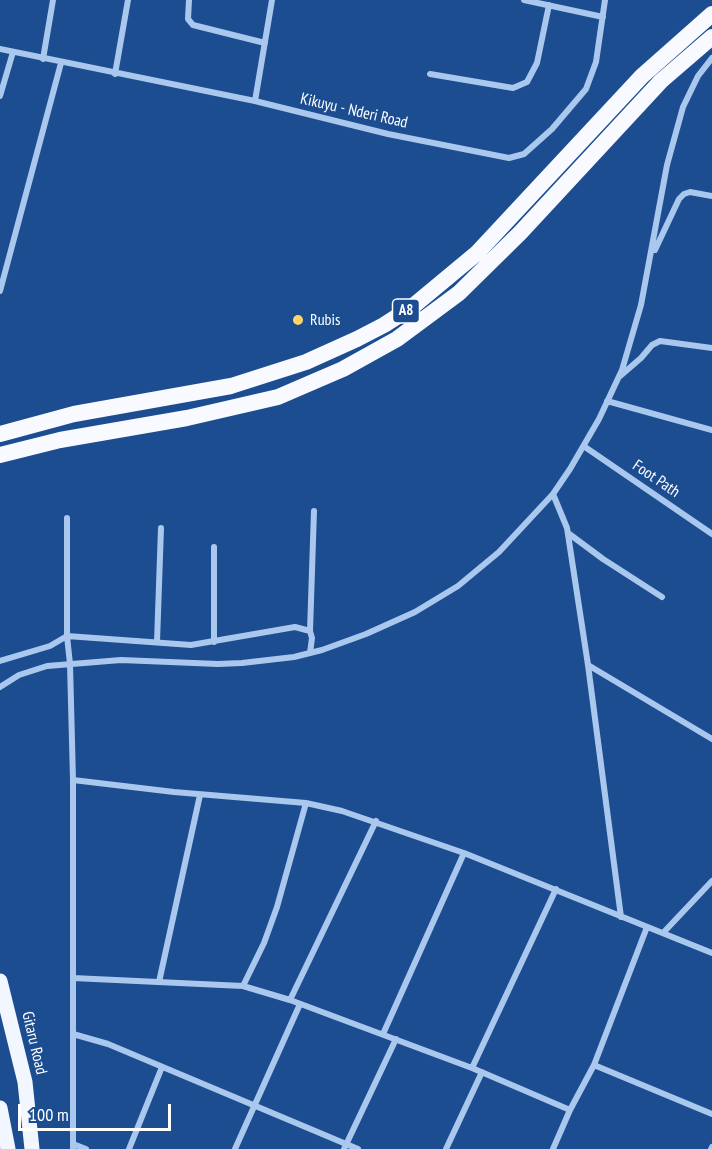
<!DOCTYPE html>
<html>
<head>
<meta charset="utf-8">
<style>
	body { margin:0 }
	#map { position:relative; width:712px; height:1149px; overflow:hidden; background:#1b4d90; font-family:"PT Sans Narrow",sans-serif }
	canvas { display:block }
	.scale { position:absolute; left:18px; top:1104px; width:153px; height:27px; box-sizing:border-box; border:3px solid #fff; border-top:0; padding-left:8px; font-size:18px; line-height:21px; white-space:nowrap; color:#fff; -webkit-text-stroke:4px #1b4d90; paint-order:stroke }
</style>
</head>
<body>
<div id="map">
<canvas width="712" height="1149"></canvas>
<div class="scale">100 m</div>
</div>
<script>
const context = document.querySelector('canvas').getContext('2d');
context.lineJoin = 'round';
const shape = rows => new Path2D(rows.map(r => 'M' + r).join(''));
function trace(path, color, width, dash) { context.strokeStyle = color; context.lineWidth = width; context.lineCap = dash ? 'butt' : 'round'; context.setLineDash(dash || []); context.stroke(path); }
function write(font, color, halo, rows, align = 'center') {
  context.font = font + ' "PT Sans Narrow",sans-serif'; context.lineWidth = 4.5; context.setLineDash([]); context.textBaseline = 'middle'; context.strokeStyle = halo; context.fillStyle = color; for (const [text, x, y, turn = 0] of rows) {
    context.save(); context.translate(x, y); context.rotate((+turn || 0) * Math.PI / 180); context.textAlign = isNaN(turn) ? turn : align; if (halo) context.strokeText(text, 0, 0); context.fillText(text, 0, 0); context.restore();
  }
}
trace(shape([
	[189,0,188,19,193,25,265,43],
	[524,0,603,17],
	[0,49,255,101,388,134,509,158,524,154,552,129,586,89,596,62,605,0],
	[43,59,53,0],
	[115,74,128,0],
	[430,74,513,88,527,82,537,63,549,5],
	[0,96,13,52],
	[255,101,272,0],
	[655,250,679,199,684,194,690,192,712,196],
	[0,291,61,63],
	[619,377,641,358,652,345,660,341,712,348],
	[607,401,712,430],
	[585,447,712,534],
	[553,494,567,528,588,665,621,917],
	[67,518,67,636,70,664,73,780,73,1149],
	[568,533,603,559,662,597],
	[310,631,314,511],
	[157,642,161,528],
	[214,642,214,547],
	[0,661,50,646,67,636,191,645,295,627,310,631,312,638,310,653],
	[588,665,712,739],
	[0,687,19,675,47,666,121,660,218,664,242,663,294,657,322,650,366,634,415,612,458,586,499,552,553,494,570,469,599,419,622,370,641,305,667,165,683,107,698,76,712,58],
	[73,780,174,792,306,803,342,811,464,853,712,953],
	[663,933,712,881],
	[73,978,243,986,290,1000,472,1068,570,1110],
	[159,982,200,795],
	[243,986,264,943,277,907,306,803],
	[290,1000,376,821],
	[73,1034,108,1044,358,1149],
	[383,1034,464,853],
	[594,1065,712,1114],
	[472,1068,556,889],
	[73,1144,86,1149],
	[129,1149,162,1067],
	[235,1149,300,1004],
	[344,1149,396,1039],
	[446,1149,482,1072],
	[553,1149,570,1110,594,1065,647,927],
	[711,1149,712,1147]
]), '#aac8ee', 6);
trace(shape([
	[0,981,25,1082,32,1149],
	[0,1108,8,1149]
]), '#f1f6ff', 15);
trace(shape([
	[0,434,74,414,231,386,306,362,357,339,384,325,412,307,477,253,642,76,712,14],
	[0,455,60,440,187,418,278,397,343,369,397,339,459,293,520,233,661,81,712,37]
]), '#f8faff', 16);
for (const [x, y, r, color] of [
	[298,320,6,"#ffd467"]
]) { const dot = new Path2D(); dot.arc(x, y, r, 0, 2 * Math.PI); context.fillStyle = color; context.fill(dot); trace(dot, '#1b4d90', 2); }
for (const [x, y, w] of [
	[406,311,27]
]) { const box = new Path2D(); box.roundRect(x - w / 2, y - 12, w, 24, 4.5); context.fillStyle = '#1b4d90'; context.fill(box); trace(box, '#fff', 1.5); }
write('bold 15px', '#fff', null, [
	["A8",406,311]
]);
write('16px', '#fff', '#1b4d90', [
	["Kikuyu - Nderi Road",354,111,13],
	["Foot Path",656,479,34],
	["Gitaru Road",34,1043,77]
]);
write('16px', '#fff', '#1b4d90', [
	["Rubis",310,320]
], 'left');
</script>
</body>
</html>
